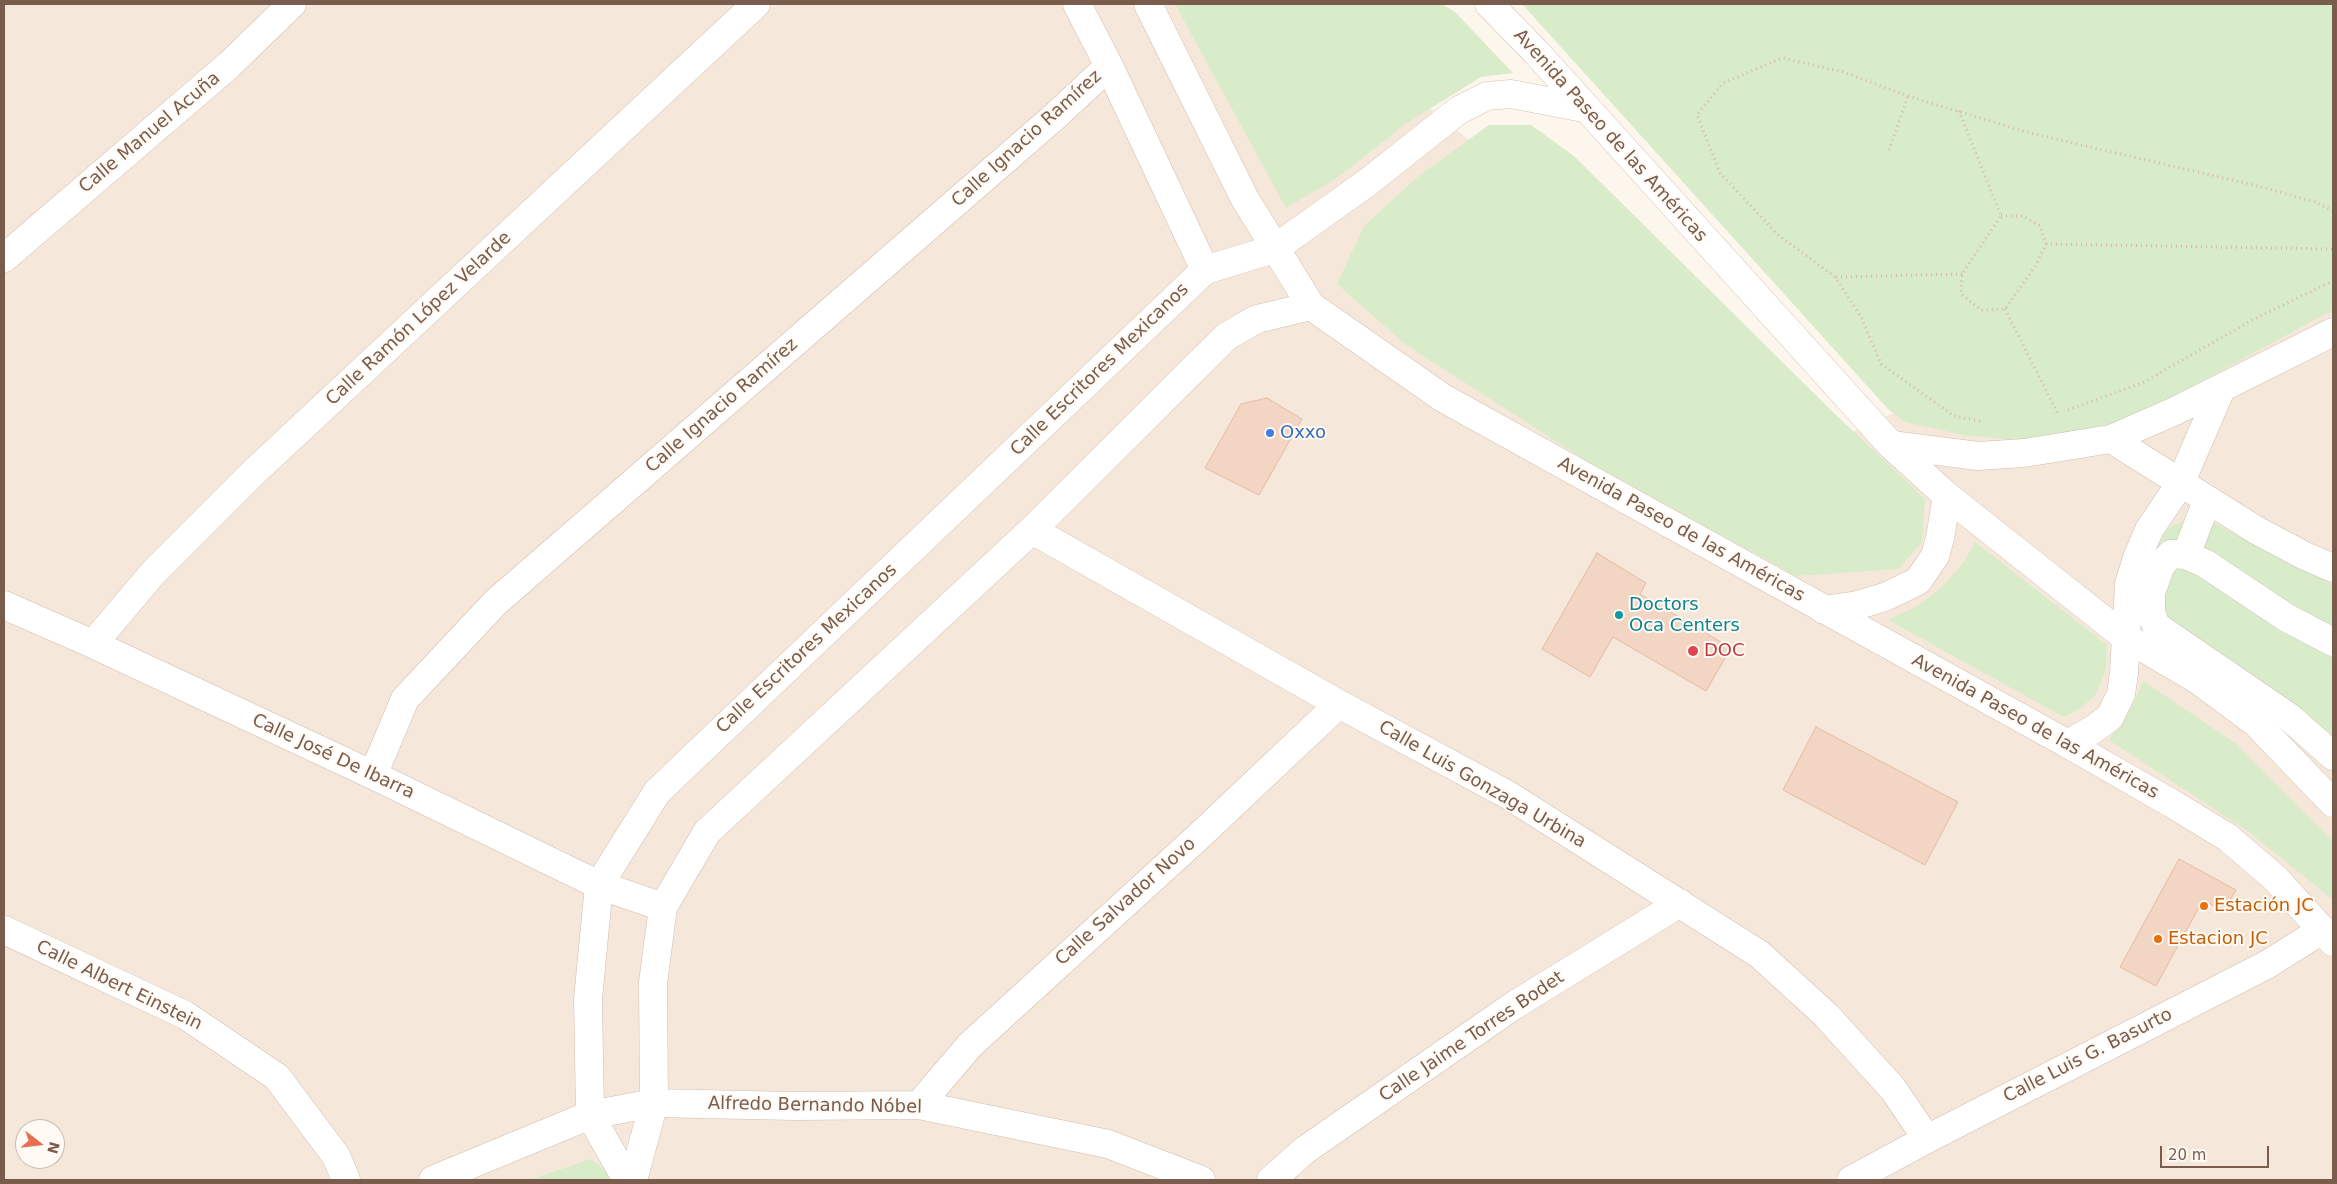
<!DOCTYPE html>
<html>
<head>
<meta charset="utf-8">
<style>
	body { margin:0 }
	#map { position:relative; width:2337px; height:1184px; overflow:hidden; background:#fdf6ec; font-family:"DejaVu Sans",sans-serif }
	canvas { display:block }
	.frame { position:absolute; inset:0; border:5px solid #7a5c4d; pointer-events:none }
	.north { position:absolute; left:15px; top:1119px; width:50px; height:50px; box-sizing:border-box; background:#fffaf3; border:1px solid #cabbb1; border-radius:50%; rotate:106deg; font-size:14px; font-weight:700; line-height:20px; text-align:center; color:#7a5c4d }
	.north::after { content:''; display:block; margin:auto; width:18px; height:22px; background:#e76f51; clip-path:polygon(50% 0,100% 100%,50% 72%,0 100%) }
	.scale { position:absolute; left:2160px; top:1146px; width:109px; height:22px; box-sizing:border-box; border:2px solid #7a5c4d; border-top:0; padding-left:6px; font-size:15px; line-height:18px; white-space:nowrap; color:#7a5c4d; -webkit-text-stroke:4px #fffaf3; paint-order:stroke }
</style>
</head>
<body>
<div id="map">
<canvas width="2337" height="1184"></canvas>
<div class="frame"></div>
<div class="north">N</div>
<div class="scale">20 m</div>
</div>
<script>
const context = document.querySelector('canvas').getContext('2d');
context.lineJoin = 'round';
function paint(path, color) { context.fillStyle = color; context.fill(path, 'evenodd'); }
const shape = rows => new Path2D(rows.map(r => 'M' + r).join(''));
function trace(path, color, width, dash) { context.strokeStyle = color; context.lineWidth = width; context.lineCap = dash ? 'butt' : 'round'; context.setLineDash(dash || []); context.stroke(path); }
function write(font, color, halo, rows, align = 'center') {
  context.font = font + ' "DejaVu Sans",sans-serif'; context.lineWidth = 4; context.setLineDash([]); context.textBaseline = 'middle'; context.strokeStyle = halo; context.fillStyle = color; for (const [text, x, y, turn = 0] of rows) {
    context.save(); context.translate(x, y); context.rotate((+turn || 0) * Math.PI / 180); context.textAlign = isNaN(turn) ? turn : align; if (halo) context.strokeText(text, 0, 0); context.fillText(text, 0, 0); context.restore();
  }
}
paint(shape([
	[4,4,1300,4,1840,438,2333,208,2333,1180,4,1180],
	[25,1129,55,1129,55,1159,25,1159]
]), '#f5e8da');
paint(shape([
	[1175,4,1442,4,1455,12,1513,73,1481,77,1404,125,1337,178,1286,208],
	[1522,4,2333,4,2333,310,2129,420,2069,435,2026,441,1963,435,1905,422,1888,409],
	[1489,125,1531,125,1574,156,1834,413,1925,499,1922,542,1898,569,1796,576,1585,460,1405,344,1337,284,1364,226,1420,175],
	[2186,519,2214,523,2333,585,2333,760,2155,622,2147,566,2167,529],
	[1975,542,2107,645,2106,670,2096,694,2081,708,2064,717,1888,620,1919,605,1942,587,1964,562],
	[2143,681,2235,743,2333,841,2333,900,2249,832,2109,740,2135,701],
	[591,1159,615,1177,616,1180,529,1180]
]), '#d8ecc9');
const building = shape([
	[1267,398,1302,419,1259,495,1205,468,1241,404,1267,398],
	[1597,553,1646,583,1640,594,1731,648,1706,691,1613,637,1590,677,1542,649,1597,553],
	[1816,727,1958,802,1925,865,1783,790,1816,727],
	[2179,859,2236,890,2224,911,2203,900,2156,986,2120,967,2179,859]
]);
paint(building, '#f3d5c3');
trace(building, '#e6bba3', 1);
const pedestrian = shape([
	[2186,555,2207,501],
	[2333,642,2287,618,2206,564,2186,555,2171,554,2161,565,2151,593,2151,612,2156,626,2289,717,2333,756]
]);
const minor = shape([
	[1077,4,1109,66,1205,270],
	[2111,439,2256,530,2305,556,2333,568],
	[1891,445,1978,456,2024,453,2111,439,2175,411,2333,332],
	[1032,530,1339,704,1508,795,1759,954,1826,1015,1893,1089,1927,1139],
	[4,605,93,644,373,775,599,885,663,907],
	[93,644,153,573,254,472,756,4],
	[2068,744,2094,729,2110,717,2121,694,2124,673,2129,584,2137,558,2149,530,2180,484,2221,389],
	[373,775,405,699,496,602,1053,118,1109,66],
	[4,930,185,1015,277,1077,336,1156,346,1180],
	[919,1105,970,1045,1197,838,1339,704],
	[433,1180,590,1115,654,1103,794,1106,919,1105,1108,1144,1201,1180],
	[627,1180,590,1115,588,999,599,885,657,792,1205,270,1274,249],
	[633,1180,654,1103,653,983,663,907,707,832,1032,530,1227,336,1257,319,1311,306],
	[1271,1180,1305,1150,1513,1006,1680,903],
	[1851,1180,1927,1139,2268,964,2322,930]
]);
const tertiary = shape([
	[4,258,229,65,292,4]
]);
const secondary = shape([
	[1148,4,1245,199,1311,306,1443,398,2068,744,2171,803,2227,837,2275,878,2333,942],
	[1489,4,1536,52,1891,445,1947,496,2125,637,2198,680,2256,723,2333,803],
	[1274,249,1368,182,1459,110,1487,96,1511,94,1584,108],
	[1824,610,1858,605,1885,597,1918,581,1935,556,1940,538,1947,496]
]);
trace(pedestrian, '#d1beb0', 29);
trace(minor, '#d1beb0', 29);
trace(tertiary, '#d1beb0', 29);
trace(secondary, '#d6c0b0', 29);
trace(shape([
	[1959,111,2001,216],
	[1889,150,1908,96],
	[2001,216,2023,216,2040,226,2046,244,2036,265,2005,309,1981,310,1961,294,1962,274,2001,216],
	[2046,244,2333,249],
	[1836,277,1962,274],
	[2005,309,2058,414],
	[2068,410,2144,382,2252,320,2333,281],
	[1980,421,1954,416,1881,364,1861,317,1835,277,1777,234,1720,173,1697,115,1723,83,1782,58,1843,72,1908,96,2026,132,2258,186,2315,202,2333,211]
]), '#d9b8a5', 3, [1, 4]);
trace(pedestrian, '#fff', 28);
trace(minor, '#fff', 28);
trace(tertiary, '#fff', 28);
trace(secondary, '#fff', 28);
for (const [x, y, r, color] of [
	[1270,433,5,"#3f7fe0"],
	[1619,615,5,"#0f9aa8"],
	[1693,651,6,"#e0444e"],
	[2204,906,5,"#e8710a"],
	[2158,939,5,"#e8710a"]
]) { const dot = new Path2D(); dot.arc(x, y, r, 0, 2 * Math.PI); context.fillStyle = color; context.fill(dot); trace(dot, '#fffaf3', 2); }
write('18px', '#7a5c4d', '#fffaf3', [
	["Calle Manuel Acuña",150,133,-40],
	["Avenida Paseo de las Américas",1610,136,48],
	["Calle Ignacio Ramírez",1027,139,-42],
	["Calle Ramón López Velarde",419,319,-43],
	["Calle Escritores Mexicanos",1100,370,-44],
	["Calle Ignacio Ramírez",722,406,-41],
	["Avenida Paseo de las Américas",1681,530,29],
	["Calle Escritores Mexicanos",807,649,-43],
	["Avenida Paseo de las Américas",2035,727,29],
	["Calle José De Ibarra",333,757,25],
	["Calle Luis Gonzaga Urbina",1482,785,30],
	["Calle Salvador Novo",1126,902,-42],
	["Calle Albert Einstein",119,986,26],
	["Calle Jaime Torres Bodet",1472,1037,-34],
	["Calle Luis G. Basurto",2088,1056,-27],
	["Alfredo Bernando Nóbel",815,1106,1]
]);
write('18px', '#366cbe', '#fffaf3', [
	["Oxxo",1280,433]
], 'left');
write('18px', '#0d838f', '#fffaf3', [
	["Doctors",1629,605],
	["Oca Centers",1629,626]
], 'left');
write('18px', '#be3a42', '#fffaf3', [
	["DOC",1704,651]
], 'left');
write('18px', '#c56008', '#fffaf3', [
	["Estación JC",2214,906],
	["Estacion JC",2168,939]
], 'left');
</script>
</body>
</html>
